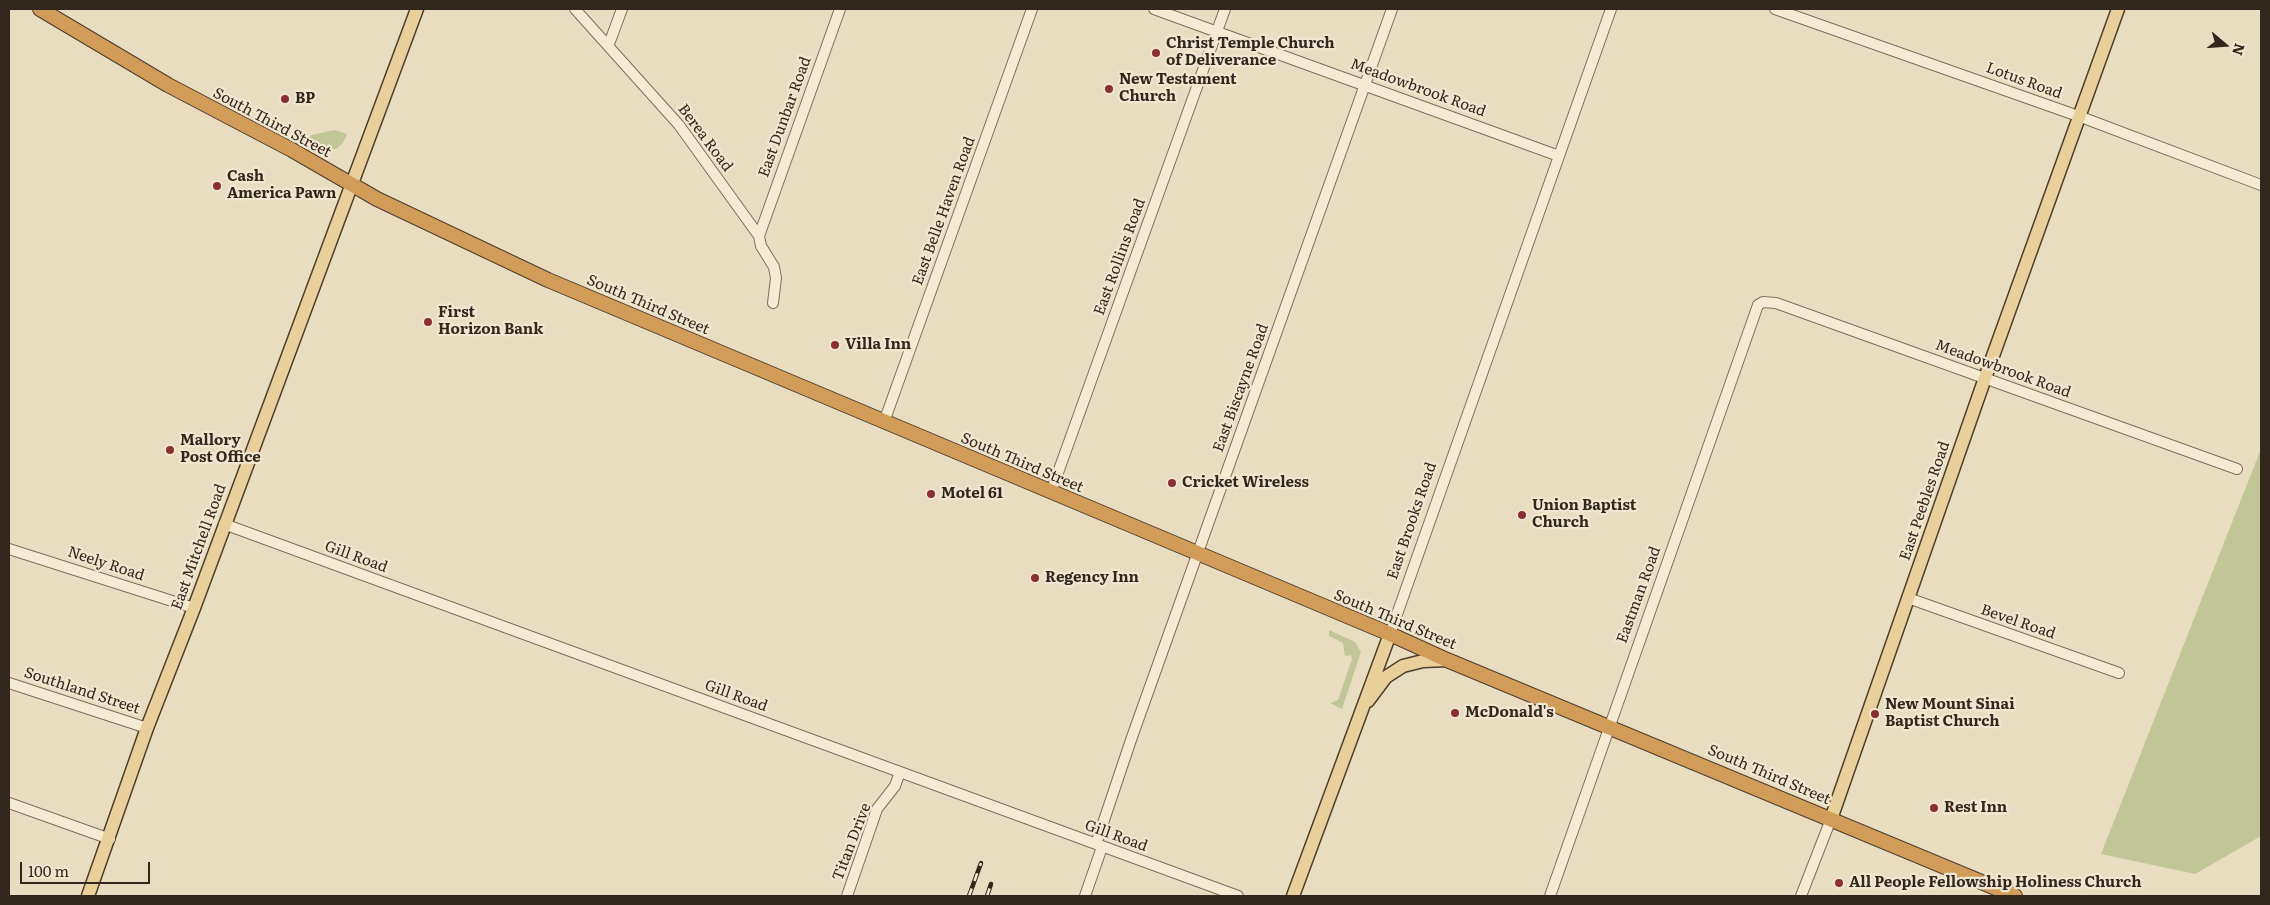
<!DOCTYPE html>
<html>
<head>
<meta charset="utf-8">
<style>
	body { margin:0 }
	#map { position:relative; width:2270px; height:905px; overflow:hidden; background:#e9ddc1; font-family:Literata,serif }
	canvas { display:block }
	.frame { position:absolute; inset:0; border:10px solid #32271d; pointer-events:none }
	.north { position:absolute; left:2200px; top:20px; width:50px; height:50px; -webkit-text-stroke:4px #f1e7d0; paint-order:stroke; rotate:108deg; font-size:14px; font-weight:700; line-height:20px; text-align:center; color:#32271d }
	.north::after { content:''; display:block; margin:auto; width:18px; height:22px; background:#32271d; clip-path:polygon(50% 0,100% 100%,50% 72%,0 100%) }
	.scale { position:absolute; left:20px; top:862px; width:130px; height:22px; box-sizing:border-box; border:2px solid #32271d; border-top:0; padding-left:6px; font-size:15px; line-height:18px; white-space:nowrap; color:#32271d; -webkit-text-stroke:4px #f1e7d0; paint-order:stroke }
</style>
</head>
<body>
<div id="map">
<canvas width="2270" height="905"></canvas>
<div class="frame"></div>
<div class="north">N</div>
<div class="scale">100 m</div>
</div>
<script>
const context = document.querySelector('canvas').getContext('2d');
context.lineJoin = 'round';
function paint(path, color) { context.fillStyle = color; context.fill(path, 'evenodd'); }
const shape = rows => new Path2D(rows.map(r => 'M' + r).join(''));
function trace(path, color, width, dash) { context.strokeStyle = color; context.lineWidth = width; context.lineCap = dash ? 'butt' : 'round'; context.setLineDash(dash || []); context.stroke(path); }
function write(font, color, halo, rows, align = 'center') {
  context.font = font + ' Literata,serif'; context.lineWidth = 4.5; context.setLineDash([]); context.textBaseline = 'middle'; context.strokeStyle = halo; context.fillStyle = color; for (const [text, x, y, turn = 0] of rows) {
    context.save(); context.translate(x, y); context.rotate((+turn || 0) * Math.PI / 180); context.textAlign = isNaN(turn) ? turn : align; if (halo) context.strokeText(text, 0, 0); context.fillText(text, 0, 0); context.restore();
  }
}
paint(shape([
	[335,130,347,134,343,143,336,149,325,149,308,140,311,135],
	[2261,449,2261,836,2195,874,2101,854],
	[1329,630,1355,642,1361,652,1342,709,1330,703,1338,700,1352,659,1351,655,1345,656,1343,643,1329,636]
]), '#c1c696');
const minor = shape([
	[575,9,679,125,759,236,761,246,774,267,776,278,773,303],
	[1154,9,1559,156],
	[1775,9,2081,117,2261,185],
	[609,44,622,9],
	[759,236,840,9],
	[884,422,1032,9],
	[1051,492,1225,9],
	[224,524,1238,896],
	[9,549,194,608],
	[1908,598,2119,673],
	[1390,634,1611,9],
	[9,683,147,728],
	[9,803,110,839],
	[1096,844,1132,737,1392,9],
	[847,896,877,809,895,786,900,772],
	[1085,896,1102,847],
	[1550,896,1758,305,1763,302,1776,303,2237,469],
	[1801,896,1831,819]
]);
const major = shape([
	[1368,701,1386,677,1403,666,1423,661,1447,660],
	[1831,819,1985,378,2118,9],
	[88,896,147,728,194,608,417,9],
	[1293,896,1390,634]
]);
const highway = shape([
	[40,9,168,85,292,150,377,199,548,280,1390,634,1447,660,2015,896]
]);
trace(minor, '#816e5a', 12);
trace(major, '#4e3d2e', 15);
trace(highway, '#4e3d2e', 16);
trace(minor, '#f5ead3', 10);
trace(major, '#e9d09b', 12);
trace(highway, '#d19b58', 14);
const rail = shape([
	[969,896,981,863],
	[987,896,991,884]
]);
trace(rail, '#32271d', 4.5);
trace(rail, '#f1e7d0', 2.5, [8]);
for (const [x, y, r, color] of [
	[1156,53,5,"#8a3032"],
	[1109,89,5,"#8a3032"],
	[285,99,5,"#8a3032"],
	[217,186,5,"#8a3032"],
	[428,322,5,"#8a3032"],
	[835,345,5,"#8a3032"],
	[170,450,5,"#8a3032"],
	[1172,483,5,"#8a3032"],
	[931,494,5,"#8a3032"],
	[1522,515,5,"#8a3032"],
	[1035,578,5,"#8a3032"],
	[1455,713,5,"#8a3032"],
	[1875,714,5,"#8a3032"],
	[1934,808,5,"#8a3032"],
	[1839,883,5,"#8a3032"]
]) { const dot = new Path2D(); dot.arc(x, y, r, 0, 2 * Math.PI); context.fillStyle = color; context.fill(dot); trace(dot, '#f1e7d0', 2); }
write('bold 15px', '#32271d', '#f1e7d0', [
	["Christ Temple Church",1166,44],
	["of Deliverance",1166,61],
	["New Testament",1119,80],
	["Church",1119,97],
	["BP",295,99],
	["Cash",227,177],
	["America Pawn",227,194],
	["First",438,313],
	["Horizon Bank",438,330],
	["Villa Inn",845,345],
	["Mallory",180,441],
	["Post Office",180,458],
	["Cricket Wireless",1182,483],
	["Motel 61",941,494],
	["Union Baptist",1532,506],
	["Church",1532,523],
	["Regency Inn",1045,578],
	["New Mount Sinai",1885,705],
	["Baptist Church",1885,722],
	["McDonald's",1465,713],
	["Rest Inn",1944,808],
	["All People Fellowship Holiness Church",1849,883]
], 'left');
write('15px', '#32271d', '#f1e7d0', [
	["Lotus Road",2024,81,20],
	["Meadowbrook Road",1418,88,20],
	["East Dunbar Road",785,117,-70],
	["South Third Street",272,123,28],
	["Berea Road",705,138,53],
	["East Belle Haven Road",944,211,-70],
	["East Rollins Road",1120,257,-70],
	["South Third Street",648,305,23],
	["Meadowbrook Road",2003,369,20],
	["East Biscayne Road",1241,388,-70],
	["South Third Street",1022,463,23],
	["East Peebles Road",1925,501,-71],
	["East Brooks Road",1412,521,-71],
	["East Mitchell Road",199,547,-70],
	["Gill Road",356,557,20],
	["Neely Road",106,564,18],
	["Eastman Road",1639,595,-70],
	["South Third Street",1395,620,23],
	["Bevel Road",2018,622,19],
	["Southland Street",82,691,18],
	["Gill Road",736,696,20],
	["South Third Street",1769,775,23],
	["Gill Road",1116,836,20],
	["Titan Drive",852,842,-69]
]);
</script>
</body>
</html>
